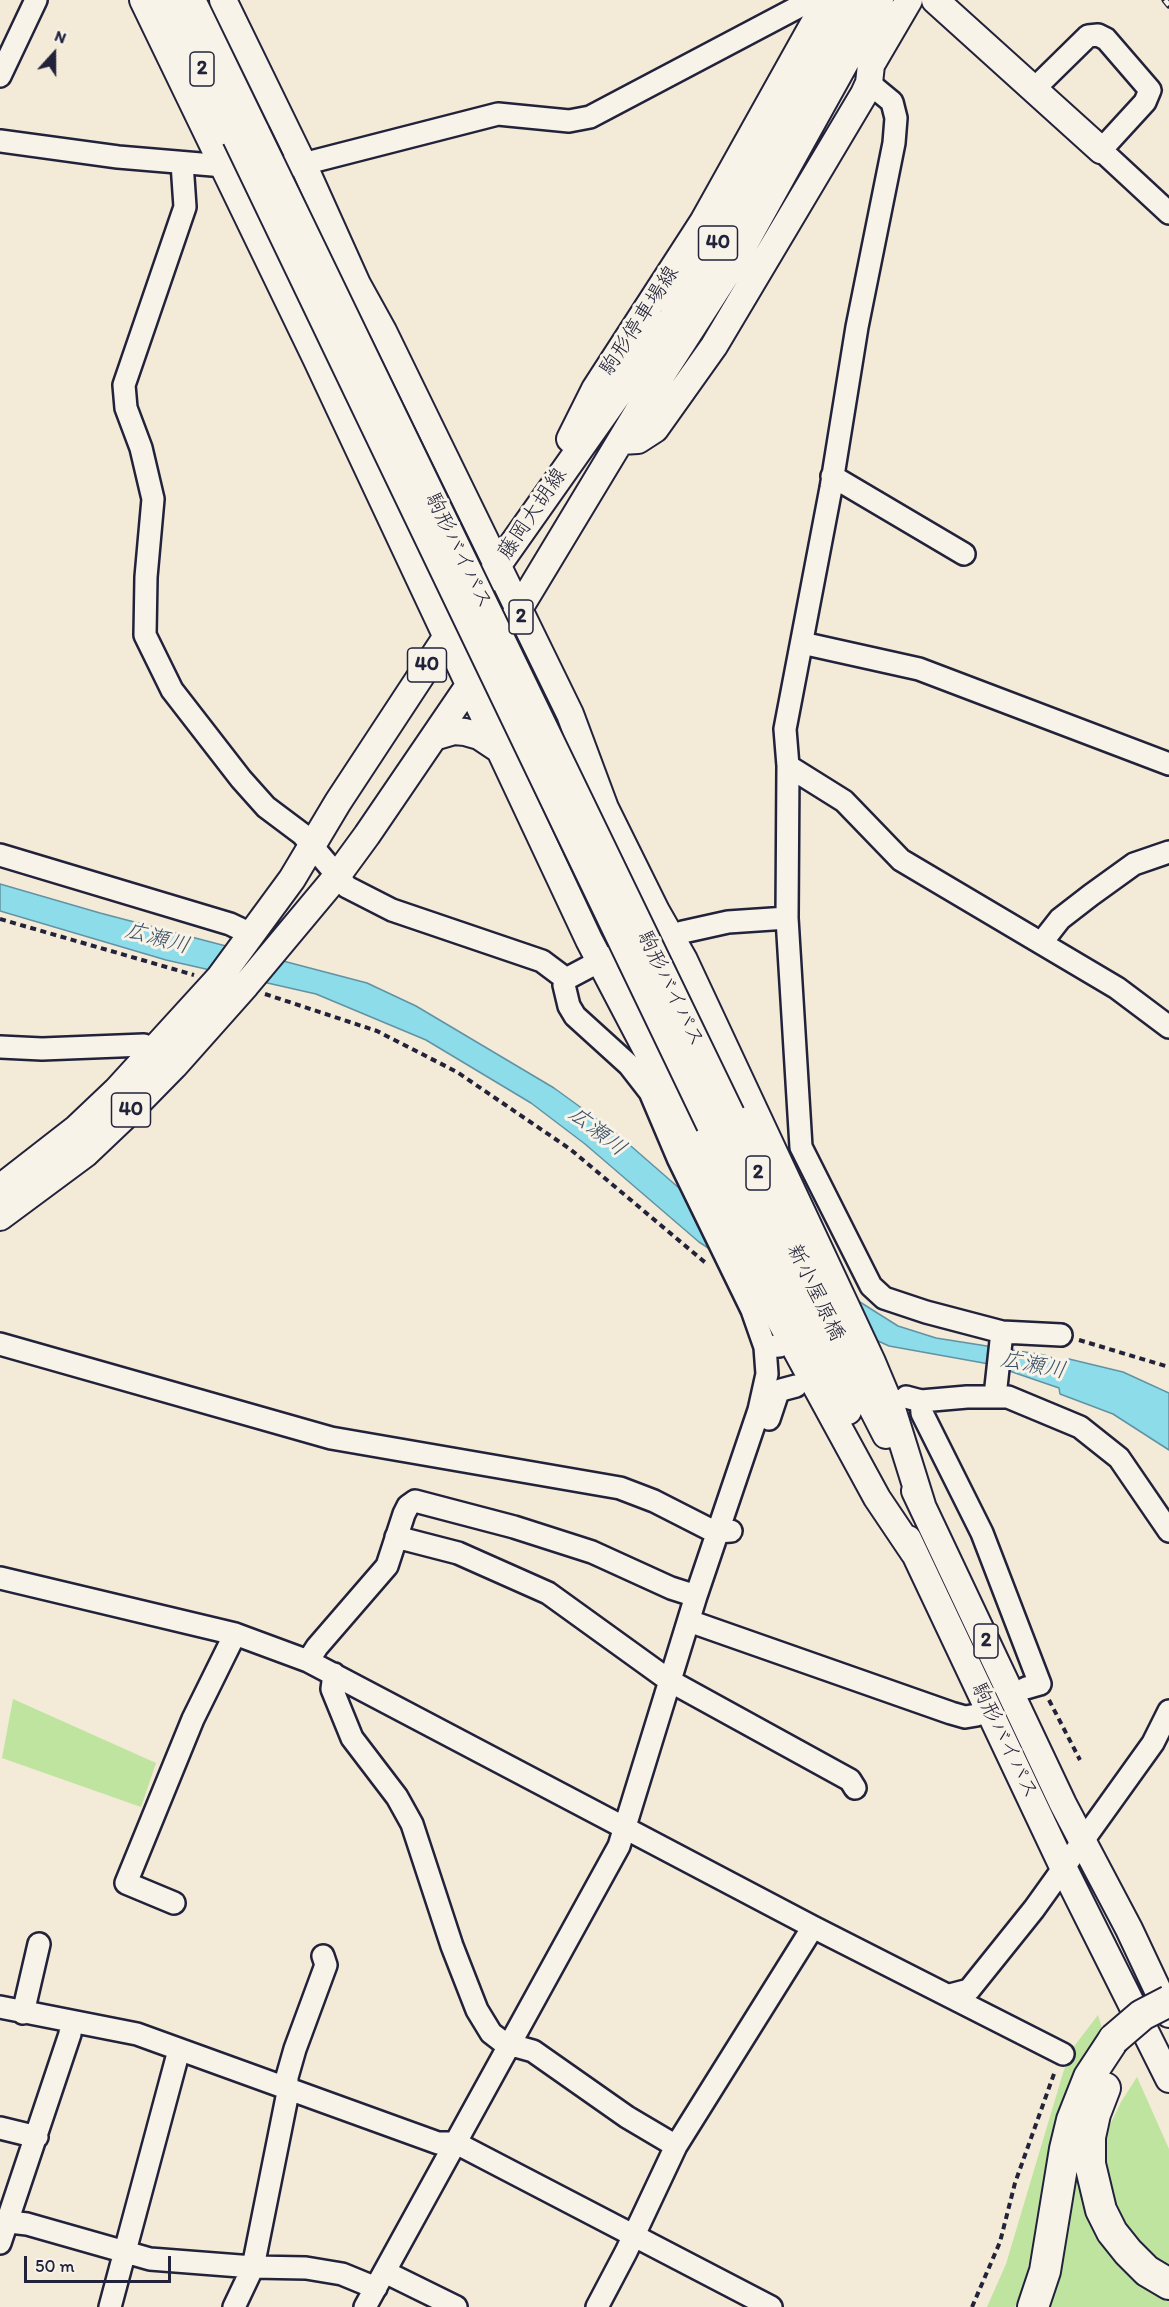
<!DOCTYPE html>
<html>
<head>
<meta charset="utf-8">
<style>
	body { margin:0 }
	#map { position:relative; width:1169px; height:2307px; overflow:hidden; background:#f3ead7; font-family:Itim,sans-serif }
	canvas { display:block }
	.north { position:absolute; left:24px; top:24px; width:60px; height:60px; -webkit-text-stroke:4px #f7f3e8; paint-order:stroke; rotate:21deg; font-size:16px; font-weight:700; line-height:24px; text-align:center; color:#22223b }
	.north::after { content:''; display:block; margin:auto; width:21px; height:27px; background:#22223b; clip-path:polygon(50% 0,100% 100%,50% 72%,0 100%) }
	.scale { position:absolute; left:24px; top:2256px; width:147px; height:27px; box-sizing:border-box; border:3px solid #22223b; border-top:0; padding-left:8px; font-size:18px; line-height:21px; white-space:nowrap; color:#22223b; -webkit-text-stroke:4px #f7f3e8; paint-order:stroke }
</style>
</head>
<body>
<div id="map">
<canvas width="1169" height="2307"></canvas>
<div class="north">N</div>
<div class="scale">50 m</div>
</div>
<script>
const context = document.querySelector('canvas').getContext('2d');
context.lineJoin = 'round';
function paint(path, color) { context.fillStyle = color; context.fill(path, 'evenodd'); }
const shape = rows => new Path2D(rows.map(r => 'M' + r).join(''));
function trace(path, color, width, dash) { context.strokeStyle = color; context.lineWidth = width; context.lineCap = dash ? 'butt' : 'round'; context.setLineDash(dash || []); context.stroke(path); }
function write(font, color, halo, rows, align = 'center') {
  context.font = font + ' Itim,"Klee One",sans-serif'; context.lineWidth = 6; context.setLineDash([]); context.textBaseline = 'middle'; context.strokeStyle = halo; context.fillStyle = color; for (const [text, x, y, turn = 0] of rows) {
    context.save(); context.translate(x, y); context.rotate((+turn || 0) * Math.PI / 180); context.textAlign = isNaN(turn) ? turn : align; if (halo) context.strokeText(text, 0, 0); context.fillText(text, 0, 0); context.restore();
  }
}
paint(shape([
	[13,1699,156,1763,141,1807,2,1758],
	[1098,2015,1102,2028,1081,2060,1064,2098,1049,2150,1039,2226,1021,2293,1015,2307,987,2307,1006,2264,1063,2073,1072,2049],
	[1137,2077,1169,2149,1169,2266,1152,2256,1131,2235,1112,2201,1105,2155,1108,2129,1121,2102],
	[1076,2164,1169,2296,1169,2307,1048,2307,1067,2234]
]), '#bfe49f');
const water = shape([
	[0,884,100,913,367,983,416,1006,554,1088,616,1133,679,1188,898,1326,936,1338,1044,1355,1066,1363,1069,1359,1123,1372,1169,1393,1169,1450,1113,1414,1060,1394,1059,1388,989,1364,889,1346,786,1299,699,1242,585,1144,531,1103,426,1040,316,994,166,960,0,911,0,884]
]);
paint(water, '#8cdce9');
trace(water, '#6292a3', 1.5);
const minor = shape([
	[0,76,36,0],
	[869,83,892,102,896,118,894,143,857,327,831,488,785,729,788,766,787,918,801,1147,871,1286,884,1298,926,1312,1002,1332,1061,1335],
	[1034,89,1088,36,1098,35,1106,39,1150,90,1145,102,1101,150,1169,213],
	[0,141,118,157,236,167],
	[182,163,185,207,124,385,126,408,141,448,153,499,146,577,145,635,172,690,241,779,266,807,302,834,347,887,392,910,542,961,566,979],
	[286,166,303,164,498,114,569,121,590,117,804,4],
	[832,476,964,554],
	[802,643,919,669,1169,764],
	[788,766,844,801,901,860,1117,988,1169,1027],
	[0,855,230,924,253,935],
	[1042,942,1060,919,1091,895,1134,864,1169,852],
	[0,1047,42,1049,144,1045,153,1051],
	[0,1344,331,1438,620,1488,654,1501,707,1528,717,1532,731,1531],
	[779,1346,765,1347,752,1310,678,1158,650,1092,629,1065,575,1016,569,1006,564,985,566,979,600,961,683,932,728,922,787,918],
	[995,1396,1002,1332],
	[906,1397,921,1401,967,1397,1008,1397,1080,1427,1119,1458,1169,1531],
	[921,1401,922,1413,982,1533,1040,1684,1026,1688],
	[769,1419,777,1395,781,1390,796,1386],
	[396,1537,458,1553,548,1593,670,1681,850,1780,855,1788],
	[0,1578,235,1634,308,1661,813,1927,1063,2054],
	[689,1621,951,1713,965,1717,977,1715],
	[308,1661,317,1647,387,1566,404,1514,408,1506,415,1501,514,1527,592,1552,671,1588,696,1596],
	[334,1674,332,1689,352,1738,397,1797,412,1824,452,1946,477,2010,491,2033,504,2043,533,2051,627,2117,676,2146],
	[174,1903,126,1883,193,1719,235,1634],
	[950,1995,969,1990,1034,1909,1153,1743,1169,1711],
	[0,2007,137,2034,438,2143,456,2143,771,2307],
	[23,2013,39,1944],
	[0,2128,37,2137],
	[0,2221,27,2224,150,2259,253,2267,306,2268,342,2274,376,2288],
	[0,2243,70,2034,71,2022],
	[385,2272,456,2307],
	[110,2307,179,2050],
	[234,2307,253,2267,287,2097,287,2077,295,2049,326,1965,323,1956],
	[365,2307,619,1846,696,1596,759,1410,767,1374,765,1347],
	[597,2307,626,2252,676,2146,813,1927]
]);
const major = shape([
	[143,0,316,358,589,940,687,1127,781,1322,877,1498,914,1553],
	[169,0,236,138],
	[192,0,256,132],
	[223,0,303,164,357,284,383,331,570,714,605,808,656,911,684,960,872,1362,893,1412,922,1505],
	[935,0,1101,150],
	[570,439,595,389,703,222,827,0],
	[621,441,638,440,655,429,714,346,864,94,869,83,871,65,909,0],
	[488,579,672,318,715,249,853,0],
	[511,622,639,410,735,261,880,0],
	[437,736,454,731,465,732,479,736,500,750],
	[731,1114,844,1353,886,1435],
	[710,1125,848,1411],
	[0,1188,77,1128,116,1091,220,977,292,879,338,802,453,627],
	[0,1217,85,1154,125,1116,174,1066,246,985,337,876,367,835,476,675],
	[915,1491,1063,1804,1129,1929,1169,2014],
	[908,1539,1064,1869,1169,2079]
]);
const highway = shape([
	[1105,2088,1095,2114,1090,2137,1090,2164,1101,2210,1112,2232,1128,2252,1147,2271,1169,2284],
	[1033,2307,1045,2271,1065,2149,1072,2120,1089,2077,1114,2039]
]);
trace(minor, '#22223b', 26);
trace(major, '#22223b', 30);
trace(highway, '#22223b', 34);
trace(shape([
	[0,919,194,975],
	[265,994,377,1031,457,1072,570,1149,707,1264],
	[1079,1340,1169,1367],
	[1049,1700,1080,1760],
	[972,2307,1000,2242,1015,2183,1055,2071]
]), '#22223b', 4, [6, 4.5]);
trace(minor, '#f7f3e8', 21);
trace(major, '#f7f3e8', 26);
trace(highway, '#f7f3e8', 30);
const rail = shape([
	[1165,0,1169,5]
]);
trace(rail, '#22223b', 7);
trace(rail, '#f7f3e8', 4.5, [14]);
const majorBridge = shape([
	[256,132,731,1114],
	[236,138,710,1125]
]);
const highwayBridge = shape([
	[1114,2039,1142,2015,1169,2001]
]);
trace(majorBridge, '#22223b', 30, []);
trace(highwayBridge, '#22223b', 34, []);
trace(majorBridge, '#f7f3e8', 26);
trace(highwayBridge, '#f7f3e8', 30);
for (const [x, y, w] of [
	[202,69,24],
	[718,243,39],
	[521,617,24],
	[427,665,39],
	[131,1110,39],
	[758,1173,24],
	[986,1641,24]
]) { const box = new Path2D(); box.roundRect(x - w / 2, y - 17, w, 34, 4.5); context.fillStyle = '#f7f3e8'; context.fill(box); trace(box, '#22223b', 1.5); }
write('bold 20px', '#22223b', null, [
	["2",202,69],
	["40",718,243],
	["2",521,617],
	["40",427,665],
	["40",131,1110],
	["2",758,1173],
	["2",986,1641]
]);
write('21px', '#22223b', '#f7f3e8', [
	["駒形停車場線",640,321,-57],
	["藤岡大胡線",533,514,-56],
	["駒形バイパス",458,551,64],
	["駒形バイパス",670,989,64],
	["新小屋原橋",815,1293,64],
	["駒形バイパス",1004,1741,64]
]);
write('italic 22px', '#3c5066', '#f7f3e8', [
	["広瀬川",157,939,15],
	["広瀬川",597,1132,38],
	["広瀬川",1033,1366,11]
]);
</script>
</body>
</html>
